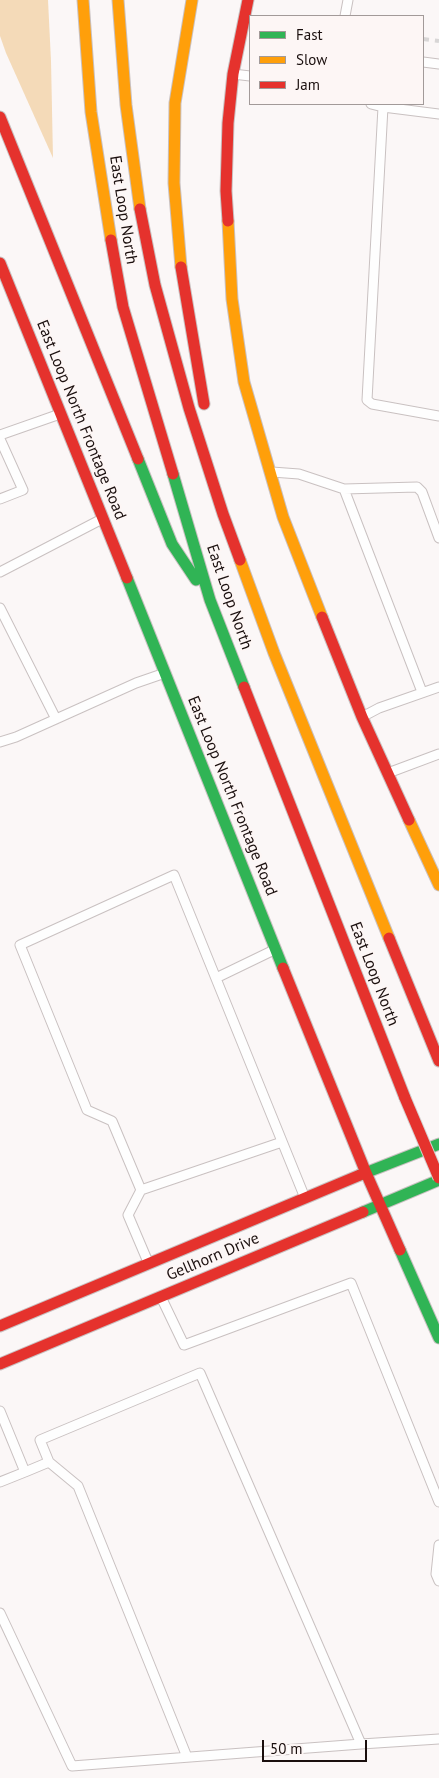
<!DOCTYPE html>
<html>
<head>
<meta charset="utf-8">
<style>
	body { margin:0 }
	#map { position:relative; width:439px; height:1778px; overflow:hidden; background:#fbf7f7; font-family:"PT Sans",sans-serif }
	canvas { display:block }
	.legend { position:absolute; left:249px; top:15px; width:175px; height:90px; box-sizing:border-box; background:#fdf6f5; border:1px solid #a29a99; margin:0; padding:6px 9px; list-style:none; font-size:15px; color:#1a0f0e }
	.legend li { display:flex; align-items:center; gap:10px; height:25px }
	.legend b { width:25px; border:1px solid #a29a99 }
	.scale { position:absolute; left:262px; top:1740px; width:105px; height:22px; box-sizing:border-box; border:2px solid #1a0f0e; border-top:0; padding-left:6px; font-size:15px; line-height:18px; white-space:nowrap; color:#1a0f0e; -webkit-text-stroke:4px #fdf6f5; paint-order:stroke }
</style>
</head>
<body>
<div id="map">
<canvas width="439" height="1778"></canvas>
<ul class="legend">
<li><b style="height:6px;background:#30b455"></b>Fast</li>
<li><b style="height:6px;background:#ff9f0a"></b>Slow</li>
<li><b style="height:6px;background:#e5322d"></b>Jam</li>
</ul>
<div class="scale">50 m</div>
</div>
<script>
const context = document.querySelector('canvas').getContext('2d');
context.lineJoin = 'round';
function paint(path, color) { context.fillStyle = color; context.fill(path, 'evenodd'); }
const shape = rows => new Path2D(rows.map(r => 'M' + r).join(''));
function trace(path, color, width, dash) { context.strokeStyle = color; context.lineWidth = width; context.lineCap = dash ? 'butt' : 'round'; context.setLineDash(dash || []); context.stroke(path); }
function write(font, color, halo, rows, align = 'center') {
  context.font = font + ' "PT Sans",sans-serif'; context.lineWidth = 4; context.setLineDash([]); context.textBaseline = 'middle'; context.strokeStyle = halo; context.fillStyle = color; for (const [text, x, y, turn = 0] of rows) {
    context.save(); context.translate(x, y); context.rotate((+turn || 0) * Math.PI / 180); context.textAlign = isNaN(turn) ? turn : align; if (halo) context.strokeText(text, 0, 0); context.fillText(text, 0, 0); context.restore();
  }
}
paint(shape([
	[0,0,48,0,51,61,53,158,6,53,0,36]
]), '#f4dab8');
const lane = shape([
	[345,16,348,0],
	[423,62,439,64],
	[233,74,250,76],
	[371,104,383,107,439,114],
	[383,107,367,400,372,404,439,416],
	[0,435,60,414],
	[0,439,23,490,0,499],
	[272,472,299,474,344,489,422,692],
	[344,489,417,487,422,492,439,538],
	[0,572,102,519],
	[0,608,56,719],
	[362,717,379,708,439,687],
	[0,742,16,737,136,683,165,673],
	[388,773,439,754],
	[216,978,276,949],
	[141,1190,282,1142],
	[148,1262,128,1215,141,1190,112,1121,87,1110,20,945,174,875,305,1198],
	[161,1297,184,1345,351,1283,439,1502],
	[0,1411,25,1472,0,1482],
	[49,1462,78,1486,187,1757],
	[25,1472,49,1462,40,1440,200,1373,361,1744,439,1739],
	[439,1545,436,1574,439,1581],
	[0,1613,72,1766,361,1744]
]);
const fast = shape([
	[138,459,172,544,196,580],
	[173,474,210,600,244,687],
	[127,578,283,968],
	[360,1175,439,1144],
	[363,1212,439,1180],
	[400,1250,439,1338]
]);
const slow = shape([
	[83,0,91,112,111,240],
	[118,0,126,105,140,209],
	[228,221,232,299,244,382,283,517,322,617],
	[181,267,174,183,175,103,192,0],
	[240,560,274,653,389,938],
	[409,820,439,885]
]);
const jam = shape([
	[0,117,138,459],
	[140,209,155,285,189,408,223,514,240,560],
	[228,221,226,191,228,123,233,74,248,0],
	[111,240,123,307,173,474],
	[0,263,127,578],
	[181,267,204,404],
	[322,617,362,717,409,820],
	[244,687,405,1098],
	[389,938,439,1061],
	[283,968,366,1173,400,1250],
	[0,1326,360,1175],
	[0,1364,363,1212]
]);
trace(lane, '#c9c1c1', 11);
trace(fast, '#c9c1c1', 13);
trace(slow, '#c9c1c1', 13);
trace(jam, '#c9c1c1', 13);
trace(lane, '#fefefe', 9);
trace(fast, '#30b455', 11);
trace(slow, '#ff9f0a', 11);
trace(jam, '#e5322d', 11);
trace(shape([
	[423,39,439,41]
]), '#d8d6d6', 4, [6, 6]);
const jamBridge = shape([
	[405,1098,439,1178]
]);
trace(jamBridge, '#d4d1d0', 13, []);
trace(jamBridge, '#e5322d', 11);
write('16px', '#1a0f0e', '#fdf6f5', [
	["East Loop North",123,210,81],
	["East Loop North Frontage Road",81,420,68],
	["East Loop North",229,597,71],
	["East Loop North Frontage Road",232,796,68],
	["East Loop North",374,974,69],
	["Gellhorn Drive",213,1257,-23]
]);
</script>
</body>
</html>
